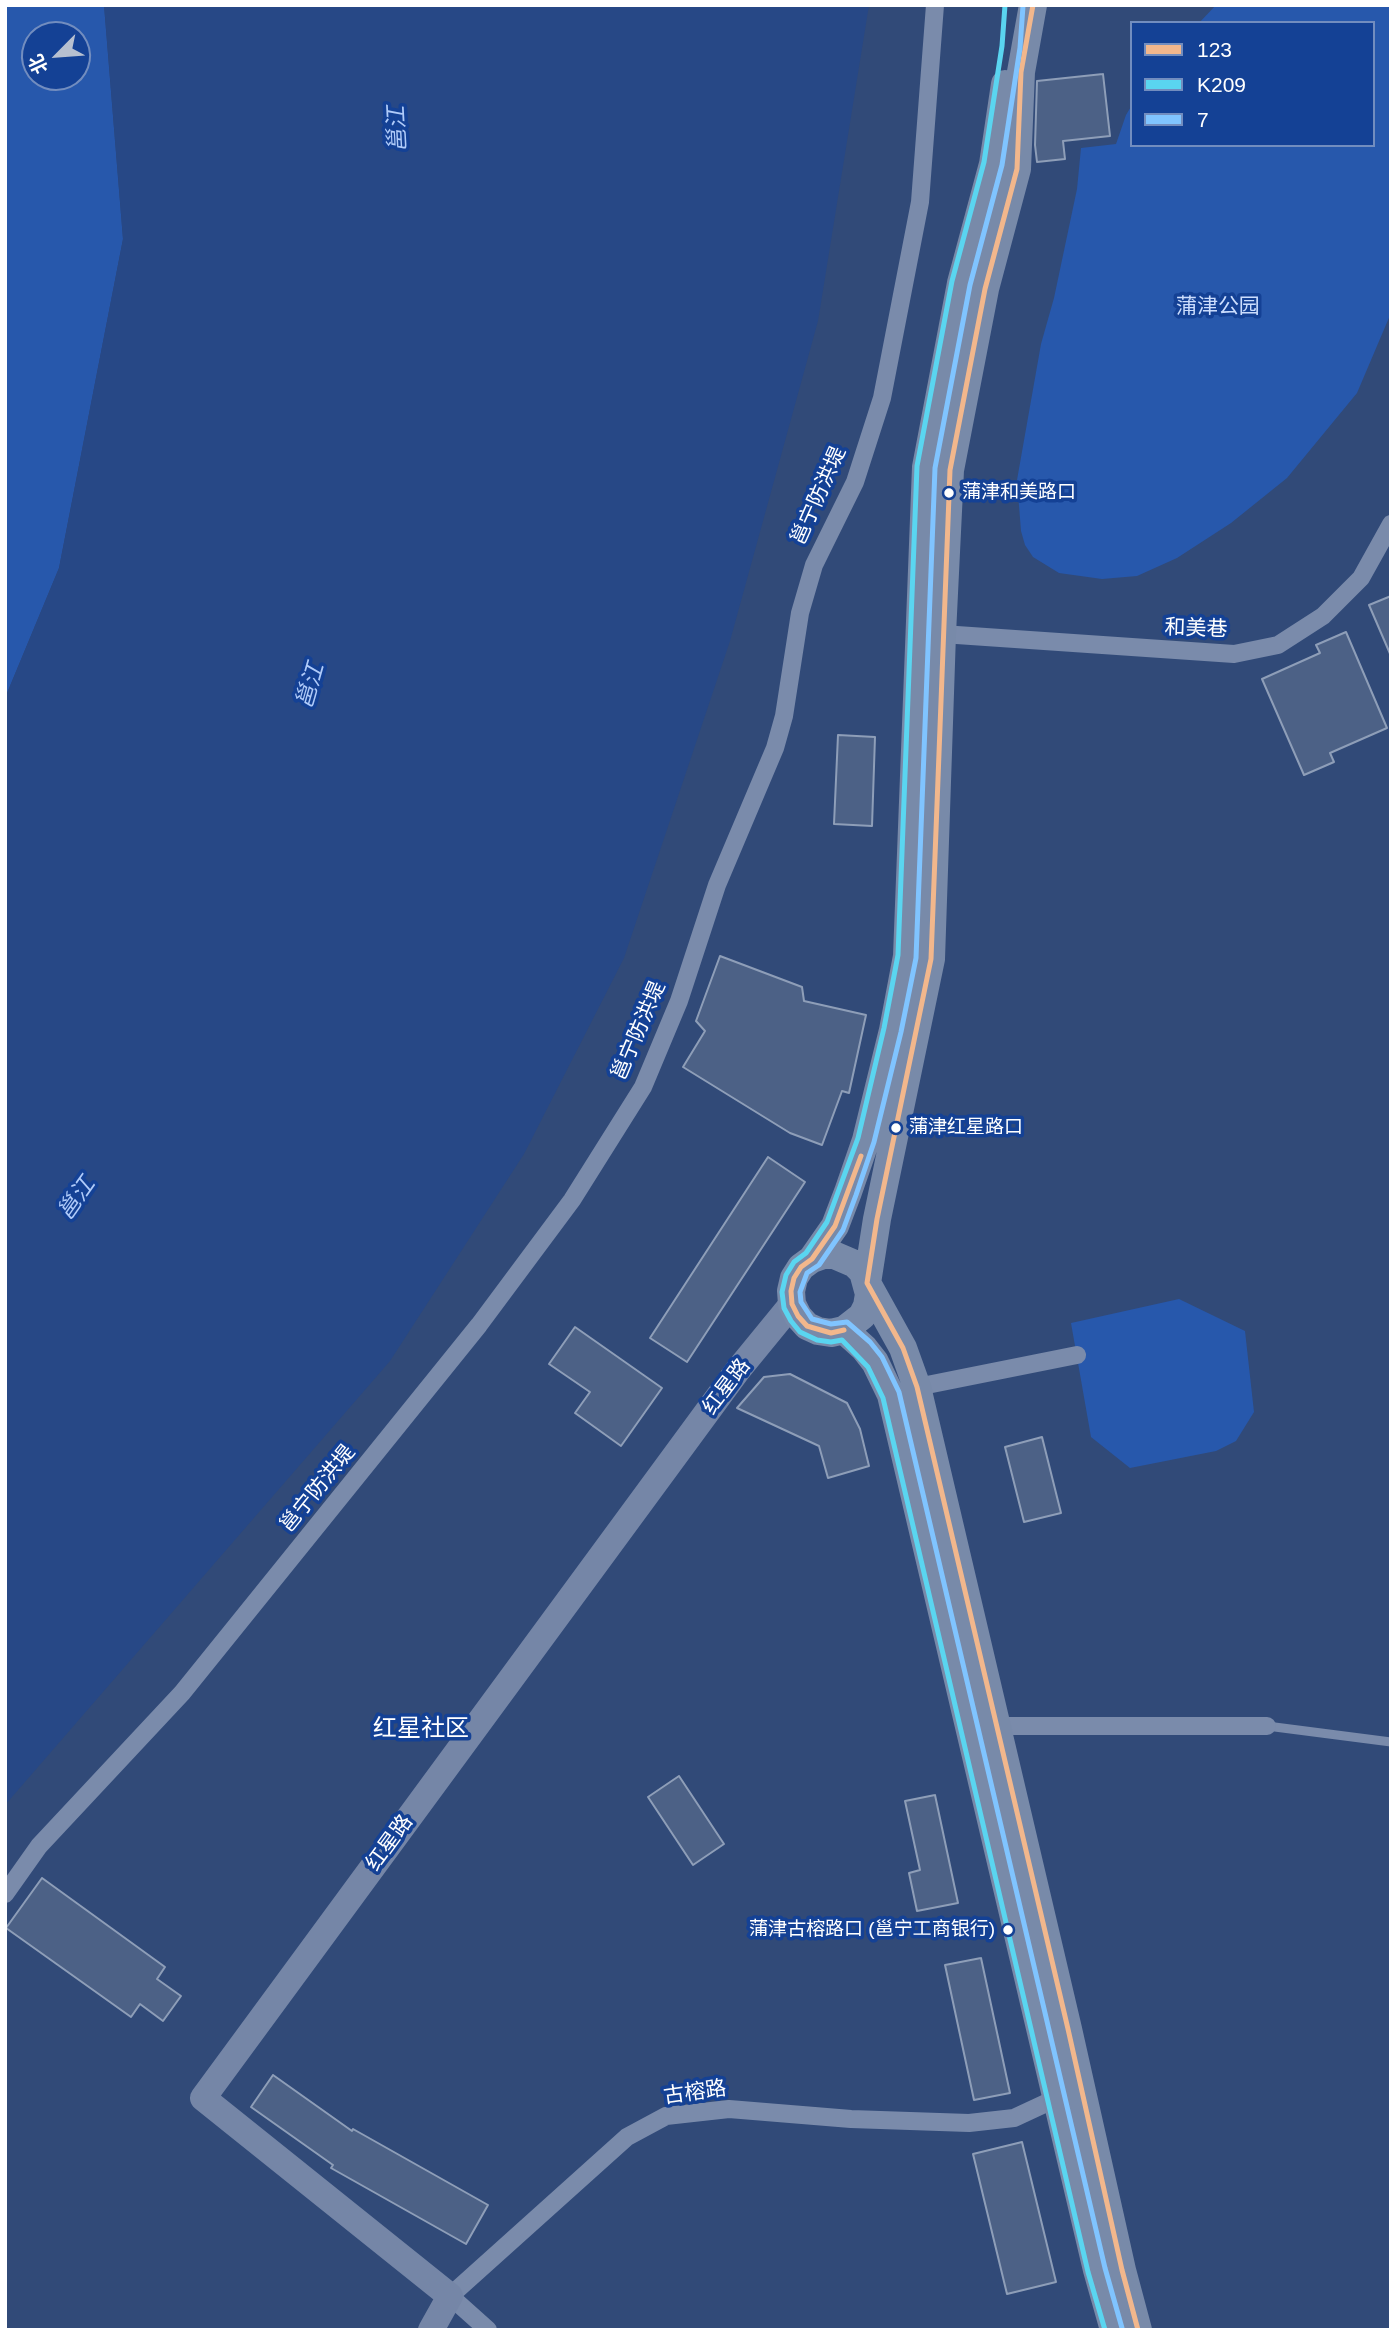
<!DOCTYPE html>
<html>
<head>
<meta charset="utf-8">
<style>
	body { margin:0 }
	#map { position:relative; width:1396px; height:2335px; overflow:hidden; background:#314a78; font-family:Helvetica,"Noto Sans SC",sans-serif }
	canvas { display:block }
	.frame { position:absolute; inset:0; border:7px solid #fff; pointer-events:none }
	.legend { position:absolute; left:1130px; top:21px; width:245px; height:126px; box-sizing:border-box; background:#144195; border:2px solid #728dbf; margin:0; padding:9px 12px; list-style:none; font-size:21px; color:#fff }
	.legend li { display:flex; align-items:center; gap:14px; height:35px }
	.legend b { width:35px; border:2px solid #728dbf }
	.north { position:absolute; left:21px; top:21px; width:70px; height:70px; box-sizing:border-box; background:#144195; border:2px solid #728dbf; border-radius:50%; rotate:245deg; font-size:19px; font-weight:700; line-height:28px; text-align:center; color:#fff }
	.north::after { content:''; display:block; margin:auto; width:24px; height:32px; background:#b7c0d0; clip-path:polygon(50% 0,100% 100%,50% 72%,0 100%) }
</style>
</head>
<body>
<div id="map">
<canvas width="1396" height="2335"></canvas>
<div class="frame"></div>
<ul class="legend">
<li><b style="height:9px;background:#f2b78c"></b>123</li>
<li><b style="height:9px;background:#5ad5f0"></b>K209</li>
<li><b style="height:9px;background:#80c4ff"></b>7</li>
</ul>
<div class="north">北</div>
</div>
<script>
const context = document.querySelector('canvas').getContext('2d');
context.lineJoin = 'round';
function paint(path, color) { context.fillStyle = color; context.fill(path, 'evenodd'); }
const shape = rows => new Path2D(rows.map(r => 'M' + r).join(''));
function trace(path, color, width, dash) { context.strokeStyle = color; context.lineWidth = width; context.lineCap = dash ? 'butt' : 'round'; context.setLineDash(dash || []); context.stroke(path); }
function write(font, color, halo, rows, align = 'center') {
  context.font = font + ' Helvetica,"Noto Sans SC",sans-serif'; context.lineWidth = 7; context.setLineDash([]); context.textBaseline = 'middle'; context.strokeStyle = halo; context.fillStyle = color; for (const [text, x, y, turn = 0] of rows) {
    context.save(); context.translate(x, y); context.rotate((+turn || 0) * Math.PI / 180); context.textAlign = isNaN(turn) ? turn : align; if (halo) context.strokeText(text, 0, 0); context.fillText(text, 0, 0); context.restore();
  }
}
paint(shape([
	[5,5,104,5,123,239,59,568,5,698],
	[35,35,77,35,77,77,35,77],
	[1216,5,1391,5,1391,313,1357,393,1287,478,1231,523,1177,558,1137,576,1102,579,1059,573,1033,557,1025,545,1021,531,1017,480,1041,344,1054,298,1077,189,1081,148,1116,144,1126,115,1132,105,1132,145,1373,145,1373,23,1199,23],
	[1179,1299,1245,1331,1254,1412,1236,1441,1216,1451,1130,1468,1091,1437,1071,1323]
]), '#2758ac');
paint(shape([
	[104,5,869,5,818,321,730,641,624,958,524,1154,390,1361,5,1805,5,698,59,568,123,239]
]), '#274886');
const building = shape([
	[1103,74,1110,136,1063,141,1065,159,1037,162,1035,145,1037,81,1103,74],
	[1391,596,1391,656,1369,605,1391,596],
	[1346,632,1387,728,1330,753,1334,762,1304,775,1262,679,1320,653,1316,645,1346,632],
	[838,735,875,737,872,826,834,824,838,735],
	[720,956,802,987,804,1001,866,1015,849,1093,842,1091,822,1145,790,1133,683,1067,705,1031,696,1021,720,956],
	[768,1157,805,1182,687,1362,650,1338,768,1157],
	[575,1327,662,1388,621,1446,575,1413,590,1392,549,1364,575,1327],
	[790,1374,847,1403,860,1429,869,1466,828,1478,819,1446,737,1408,764,1377,790,1374],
	[1042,1437,1061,1513,1024,1522,1005,1447,1042,1437],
	[679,1776,724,1844,693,1865,648,1797,679,1776],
	[935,1795,958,1903,917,1911,909,1873,920,1870,905,1801,935,1795],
	[42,1878,165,1967,157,1979,181,1996,163,2021,140,2004,131,2017,6,1928,42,1878],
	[981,1958,1010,2093,974,2100,945,1965,981,1958],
	[273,2075,352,2131,353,2129,488,2205,466,2244,331,2168,333,2165,251,2107,273,2075],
	[1022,2142,1056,2282,1007,2294,973,2154,1022,2142]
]);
paint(building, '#4c6186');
trace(building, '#8e9eb8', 2);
trace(shape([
	[1267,1726,1391,1742]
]), '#7a8bab', 9);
trace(shape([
	[942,634,1234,654,1278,645,1323,616,1361,578,1391,524],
	[917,1387,1077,1355],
	[997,1726,1267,1726],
	[5,1894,39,1846,182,1693,479,1325,572,1200,643,1087,679,1001,717,885,775,748,784,716,800,613,814,565,855,482,882,398,920,202,935,5],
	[488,2330,450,2296,627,2137,666,2116,729,2109,851,2119,969,2123,1014,2118,1057,2098]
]), '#7a8bab', 18);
trace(shape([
	[431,2330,450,2296,203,2098,738,1370,792,1304]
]), '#7586a7', 26);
trace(shape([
	[1033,5,1021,72,1017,169,985,289,950,470,942,634,931,959,877,1219,867,1283,903,1348,917,1387,1068,2029,1122,2270,1138,2330],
	[812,1259,823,1255,834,1255,855,1264,863,1272,869,1294,867,1306,862,1316,844,1330,831,1333,818,1331,807,1326,798,1316,792,1304,791,1291,794,1278,801,1267,812,1259,835,1226,848,1192,866,1140,893,1030,907,956,926,467,961,283,993,164,1005,84],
	[844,1330,864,1348,875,1362,891,1395,1097,2270,1114,2330]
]), '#788aa9', 28);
trace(shape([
	[1033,5,1021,72,1017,169,985,289,950,470,931,959,877,1219,867,1283,903,1348,917,1387,1068,2029,1122,2270,1138,2330],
	[844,1330,831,1333,807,1326,798,1316,792,1304,791,1291,794,1278,801,1267,812,1259,835,1226,861,1156]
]), '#f2b78c', 5);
trace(shape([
	[1005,5,1002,46,984,162,952,281,917,466,898,955,884,1028,858,1138,827,1222,806,1253,794,1262,786,1275,782,1292,784,1308,791,1321,800,1332,817,1340,831,1342,842,1340,868,1367,883,1398,1088,2272,1105,2330]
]), '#5ad5f0', 5);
trace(shape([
	[1023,6,1020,48,1002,165,970,285,935,468,916,958,901,1032,874,1142,856,1195,843,1230,819,1265,807,1273,800,1292,801,1302,812,1319,831,1324,847,1322,870,1342,882,1357,899,1392,1105,2268,1122,2328]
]), '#80c4ff', 5);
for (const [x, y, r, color] of [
	[949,493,6,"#fff"],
	[896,1128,6,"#fff"],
	[1008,1930,6,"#fff"]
]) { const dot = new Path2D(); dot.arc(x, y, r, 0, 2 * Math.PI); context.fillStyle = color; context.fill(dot); trace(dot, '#144195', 2.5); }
write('19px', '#fff', '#144195', [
	["蒲津和美路口",962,493],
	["蒲津红星路口",909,1128],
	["蒲津古榕路口 (邕宁工商银行)",995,1930,"right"]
], 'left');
write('21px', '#cbddfd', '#144195', [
	["蒲津公园",1218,307]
]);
write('21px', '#fff', '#144195', [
	["邕宁防洪堤",819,496,-66],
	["和美巷",1196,629,2],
	["邕宁防洪堤",639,1031,-67],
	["红星路",727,1387,-53],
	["邕宁防洪堤",318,1489,-51],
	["红星路",390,1843,-54],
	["古榕路",695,2093,-8]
]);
write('italic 23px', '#b0cbf9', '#144195', [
	["邕江",398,129,-93],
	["邕江",311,686,-74],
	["邕江",77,1199,-55]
]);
write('24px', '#fff', '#144195', [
	["红星社区",421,1729]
]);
</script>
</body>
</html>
